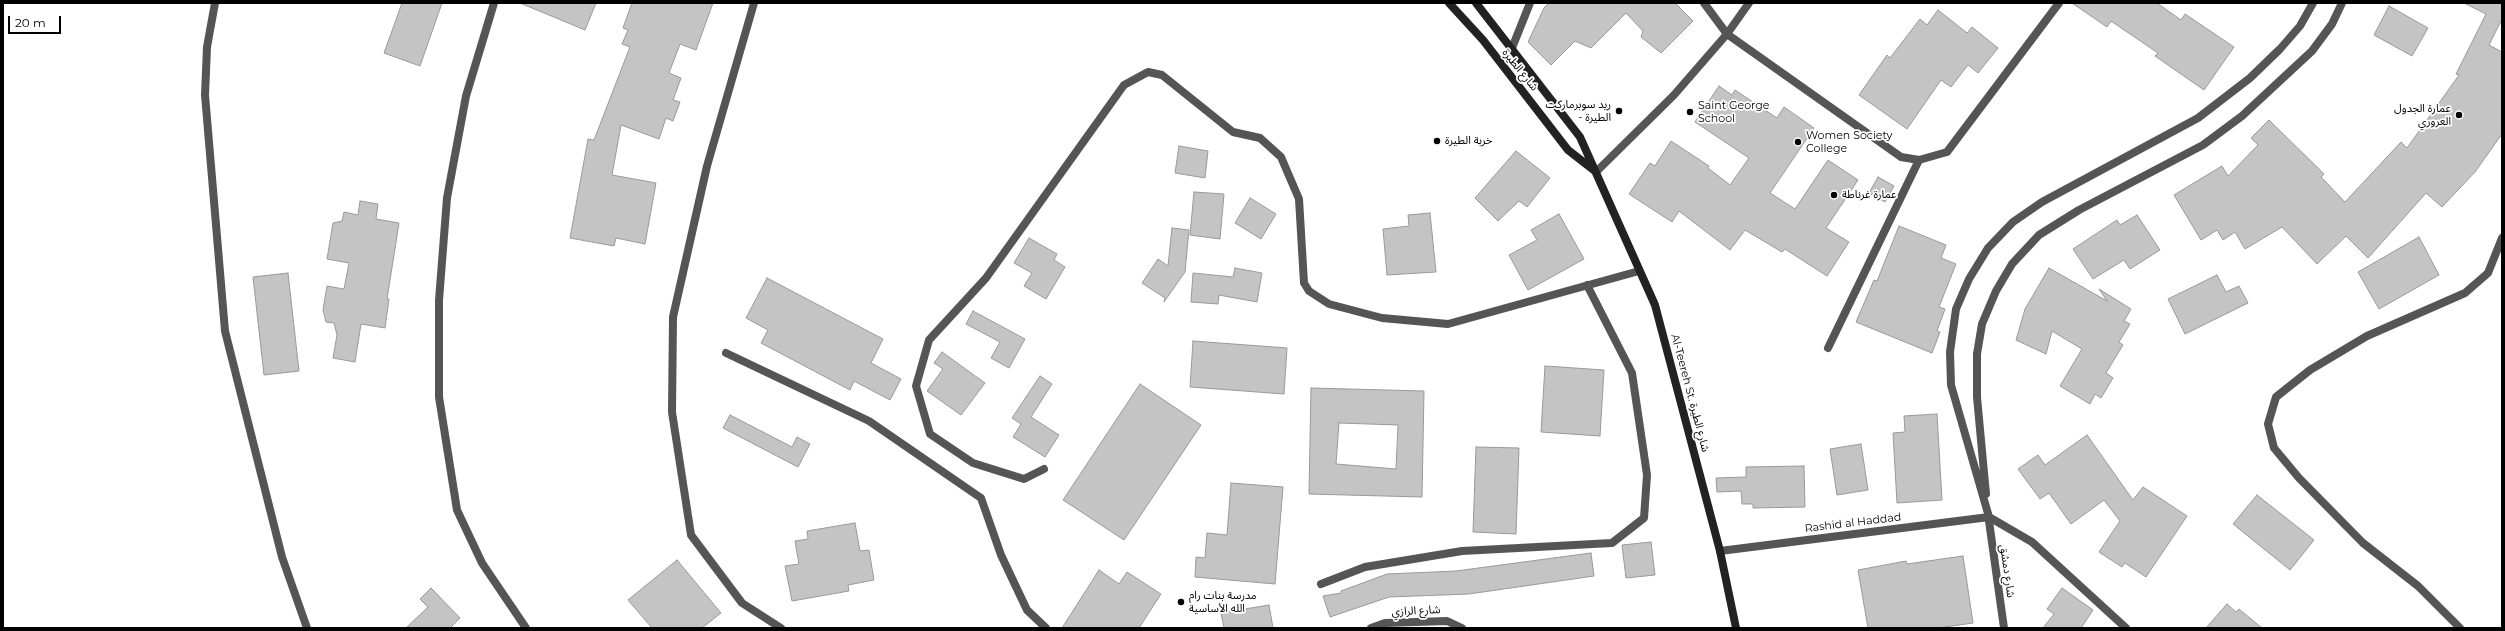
<!DOCTYPE html>
<html>
<head>
<meta charset="utf-8">
<style>
	body { margin:0 }
	#map { position:relative; width:2505px; height:631px; overflow:hidden; background:#fff; font-family:Montserrat,sans-serif }
	canvas { display:block }
	.frame { position:absolute; inset:0; border:4px solid #000; pointer-events:none }
	.scale { position:absolute; left:8px; top:16px; width:53px; height:18px; box-sizing:border-box; border:2px solid #000; border-top:0; padding-left:5px; font-size:12px; line-height:14px; white-space:nowrap; color:#000; -webkit-text-stroke:3px #fff; paint-order:stroke }
</style>
</head>
<body>
<div id="map">
<canvas width="2505" height="631"></canvas>
<div class="frame"></div>
<div class="scale">20 m</div>
</div>
<script>
const context = document.querySelector('canvas').getContext('2d');
context.lineJoin = 'round';
function paint(path, color) { context.fillStyle = color; context.fill(path, 'evenodd'); }
const shape = rows => new Path2D(rows.map(r => 'M' + r).join(''));
function trace(path, color, width, dash) { context.strokeStyle = color; context.lineWidth = width; context.lineCap = dash ? 'butt' : 'round'; context.setLineDash(dash || []); context.stroke(path); }
function write(font, color, halo, rows, align = 'center') {
  context.font = font + ' Montserrat,"Noto Sans Arabic",sans-serif'; context.lineWidth = 3.5; context.setLineDash([]); context.textBaseline = 'middle'; context.strokeStyle = halo; context.fillStyle = color; for (const [text, x, y, turn = 0] of rows) {
    context.save(); context.translate(x, y); context.rotate((+turn || 0) * Math.PI / 180); context.textAlign = isNaN(turn) ? turn : align; if (halo) context.strokeText(text, 0, 0); context.fillText(text, 0, 0); context.restore();
  }
}
const building = shape([
	[402,3,442,3,420,66,384,53,402,3],
	[520,3,596,3,585,30,520,3],
	[632,3,713,3,696,50,680,44,669,73,681,78,673,100,680,102,673,121,666,118,659,139,621,125,612,175,656,183,645,244,616,238,614,246,570,238,588,139,594,140,630,47,622,44,628,30,623,28,632,3],
	[1549,3,1675,3,1693,21,1661,53,1641,37,1643,31,1626,13,1591,48,1575,41,1551,65,1528,42,1544,8,1549,3],
	[2072,3,2157,3,2181,20,2185,14,2234,47,2204,90,2155,56,2158,53,2111,21,2107,27,2072,3],
	[2464,3,2502,3,2502,19,2489,45,2502,52,2502,134,2475,172,2442,207,2426,193,2368,258,2346,236,2317,264,2282,227,2245,249,2235,232,2223,240,2217,230,2201,240,2174,195,2222,166,2228,176,2258,145,2251,138,2269,120,2324,174,2321,177,2345,202,2401,142,2407,148,2459,75,2456,74,2486,14,2464,3],
	[2389,6,2428,28,2412,56,2374,35,2389,6],
	[1938,10,1967,33,1972,27,1998,48,1978,73,1968,65,1951,87,1941,80,1907,129,1859,95,1887,55,1890,58,1920,19,1927,25,1938,10],
	[1719,86,1732,95,1735,90,1777,118,1784,107,1814,128,1770,193,1795,209,1828,160,1858,180,1826,228,1849,242,1827,276,1785,249,1782,252,1745,230,1730,250,1679,211,1672,222,1629,194,1650,163,1655,166,1671,141,1709,166,1708,168,1730,185,1749,158,1695,122,1719,86],
	[1179,146,1208,151,1205,178,1175,173,1179,146],
	[1516,151,1550,178,1527,207,1519,201,1498,221,1475,198,1516,151],
	[1878,177,1894,186,1885,202,1869,193,1878,177],
	[1194,192,1224,194,1220,239,1190,235,1194,192],
	[1250,198,1276,214,1261,239,1235,223,1250,198],
	[360,201,378,204,376,219,399,223,387,299,389,299,385,328,361,324,355,362,333,358,337,335,334,323,326,322,323,310,327,286,344,289,349,263,327,259,333,223,342,221,344,212,358,215,360,201],
	[1430,213,1436,272,1387,275,1383,229,1409,226,1408,215,1430,213],
	[1559,214,1584,259,1528,290,1509,255,1537,240,1531,230,1559,214],
	[2137,215,2160,250,2130,269,2124,260,2093,279,2073,249,2117,220,2120,225,2137,215],
	[1899,226,1946,245,1941,258,1956,264,1939,307,1945,309,1937,331,1940,332,1932,353,1856,322,1874,280,1877,281,1899,226],
	[1172,228,1189,230,1185,272,1164,302,1165,298,1142,283,1158,259,1168,266,1172,228],
	[2419,237,2439,275,2379,309,2358,272,2419,237],
	[1029,238,1057,254,1054,260,1065,267,1046,299,1024,286,1032,273,1014,263,1029,238],
	[1235,268,1262,273,1257,302,1219,295,1218,304,1191,302,1193,273,1233,277,1235,268],
	[2049,268,2107,301,2099,289,2131,309,2124,321,2130,324,2119,342,2123,345,2106,373,2113,378,2101,398,2095,394,2090,404,2060,386,2082,349,2052,331,2046,354,2016,340,2025,309,2049,268],
	[288,273,299,371,264,375,253,277,288,273],
	[2217,275,2226,292,2239,286,2248,303,2185,334,2168,299,2217,275],
	[767,278,883,339,871,363,901,379,890,400,854,381,850,390,761,343,768,330,746,318,767,278],
	[973,311,1025,339,1009,368,991,358,1000,342,966,324,973,311],
	[1193,341,1287,348,1284,394,1190,387,1193,341],
	[942,352,985,383,961,415,927,391,943,369,934,363,942,352],
	[1545,366,1604,370,1600,436,1541,432,1545,366],
	[1040,376,1052,384,1031,417,1059,435,1045,457,1013,437,1021,424,1012,418,1040,376],
	[1140,384,1201,425,1124,540,1063,500,1140,384],
	[1311,388,1424,391,1422,497,1309,494,1311,388],
	[1339,423,1398,425,1396,469,1336,464,1339,423],
	[1937,414,1942,500,1897,503,1893,433,1905,432,1904,416,1937,414],
	[730,415,792,447,797,437,810,444,798,467,723,428,730,415],
	[2087,435,2133,500,2143,487,2187,516,2146,577,2125,563,2122,567,2099,552,2120,521,2104,500,2071,524,2049,493,2040,499,2018,469,2038,455,2045,465,2087,435],
	[1861,444,1868,490,1837,495,1830,449,1861,444],
	[1476,447,1519,448,1516,534,1473,532,1476,447],
	[1804,466,1805,507,1753,508,1753,504,1742,504,1741,491,1717,492,1716,478,1746,477,1746,467,1804,466],
	[1231,483,1283,487,1275,584,1195,577,1196,557,1205,558,1207,533,1227,535,1231,483],
	[2257,495,2314,540,2290,570,2233,524,2257,495],
	[855,523,860,551,869,550,874,580,848,585,849,591,792,601,785,566,799,564,795,541,808,539,807,531,855,523],
	[1651,542,1655,575,1626,578,1622,545,1651,542],
	[1591,553,1594,576,1469,594,1389,597,1330,617,1323,596,1341,593,1341,591,1387,574,1456,571,1591,553],
	[1963,556,1973,623,1938,628,1868,628,1858,570,1906,561,1907,564,1963,556],
	[677,560,721,613,702,628,652,628,628,600,677,560],
	[1099,570,1119,584,1127,572,1161,594,1139,628,1062,628,1099,570],
	[431,588,460,618,450,628,406,628,428,607,420,599,431,588],
	[2062,588,2093,610,2081,628,2043,628,2054,614,2047,609,2062,588],
	[2227,604,2236,612,2239,609,2262,628,2206,628,2227,604],
	[1269,605,1273,628,1224,628,1221,613,1269,605]
]);
paint(building, '#c4c4c4');
trace(building, '#999', 1);
trace(shape([
	[726,353,869,421,981,498,1001,555,1027,610,1046,628],
	[1044,469,1024,479,973,463,930,434,916,386,929,340,986,278,1124,85,1148,72,1162,75,1233,132,1260,138,1281,157,1299,199,1304,283,1309,291,1329,304,1382,318,1448,324,1639,271],
	[1321,584,1365,567,1462,551,1612,543,1644,518,1647,475,1632,373,1587,285]
]), '#555', 8);
trace(shape([
	[215,3,207,47,205,95,225,331,282,557,307,628],
	[494,3,466,96,447,198,439,300,439,397,457,510,482,563,526,628],
	[754,3,707,166,673,317,672,412,691,535,742,603,781,628],
	[1704,3,1727,34,1901,157,1919,160,1947,152,2059,3],
	[1512,48,1530,3],
	[1596,172,1674,95,1727,34,1749,3],
	[1828,348,1919,160],
	[1986,494,1977,397,1977,354,1982,324,1996,291,2012,264,2039,235,2079,210,2203,145,2242,116,2312,51,2332,24,2342,3],
	[1988,514,2004,628],
	[1720,551,1989,517],
	[1371,628,1385,623,1447,621,1462,628],
	[2126,628,2032,542,1989,517,1951,385,1950,352,1956,309,1969,279,1988,248,2013,222,2042,202,2198,118,2250,78,2280,49,2300,26,2313,3],
	[2460,628,2418,586,2363,543,2299,478,2274,448,2268,424,2276,397,2310,370,2367,336,2465,293,2488,273,2502,238]
]), '#555', 8);
trace(shape([
	[1449,3,1483,40,1568,150,1595,171],
	[1476,3,1580,137,1655,305,1720,551,1736,628]
]), '#222', 8);
for (const [x, y, r, color] of [
	[1619,111,4,"#000"],
	[1690,112,4,"#000"],
	[2459,115,4,"#000"],
	[1437,141,4,"#000"],
	[1798,142,4,"#000"],
	[1834,195,4,"#000"],
	[1181,602,4,"#000"]
]) { const dot = new Path2D(); dot.arc(x, y, r, 0, 2 * Math.PI); context.fillStyle = color; context.fill(dot); trace(dot, '#fff', 1.5); }
write('11px', '#000', '#fff', [
	["شارع الطيرة",1520,70,51],
	["Al-Teereh St. شارع الطيرة",1690,393,75],
	["Rashid al Haddad",1853,523,-7],
	["شارع دمشق",2007,571,82],
	["شارع الرازي",1416,611,-3]
]);
write('11px', '#000', '#fff', [
	["ريد سوبرماركت",1611,105,"right"],
	["- الطيرة",1611,118,"right"],
	["Saint George",1698,106],
	["School",1698,119],
	["عمارة الجدول",2451,109,"right"],
	["العروري",2451,122,"right"],
	["Women Society",1806,136],
	["College",1806,149],
	["خربة الطيرة",1445,141],
	["عمارة غرناطة",1842,195],
	["مدرسة بنات رام",1189,596],
	["الله الأساسية",1189,609]
], 'left');
</script>
</body>
</html>
